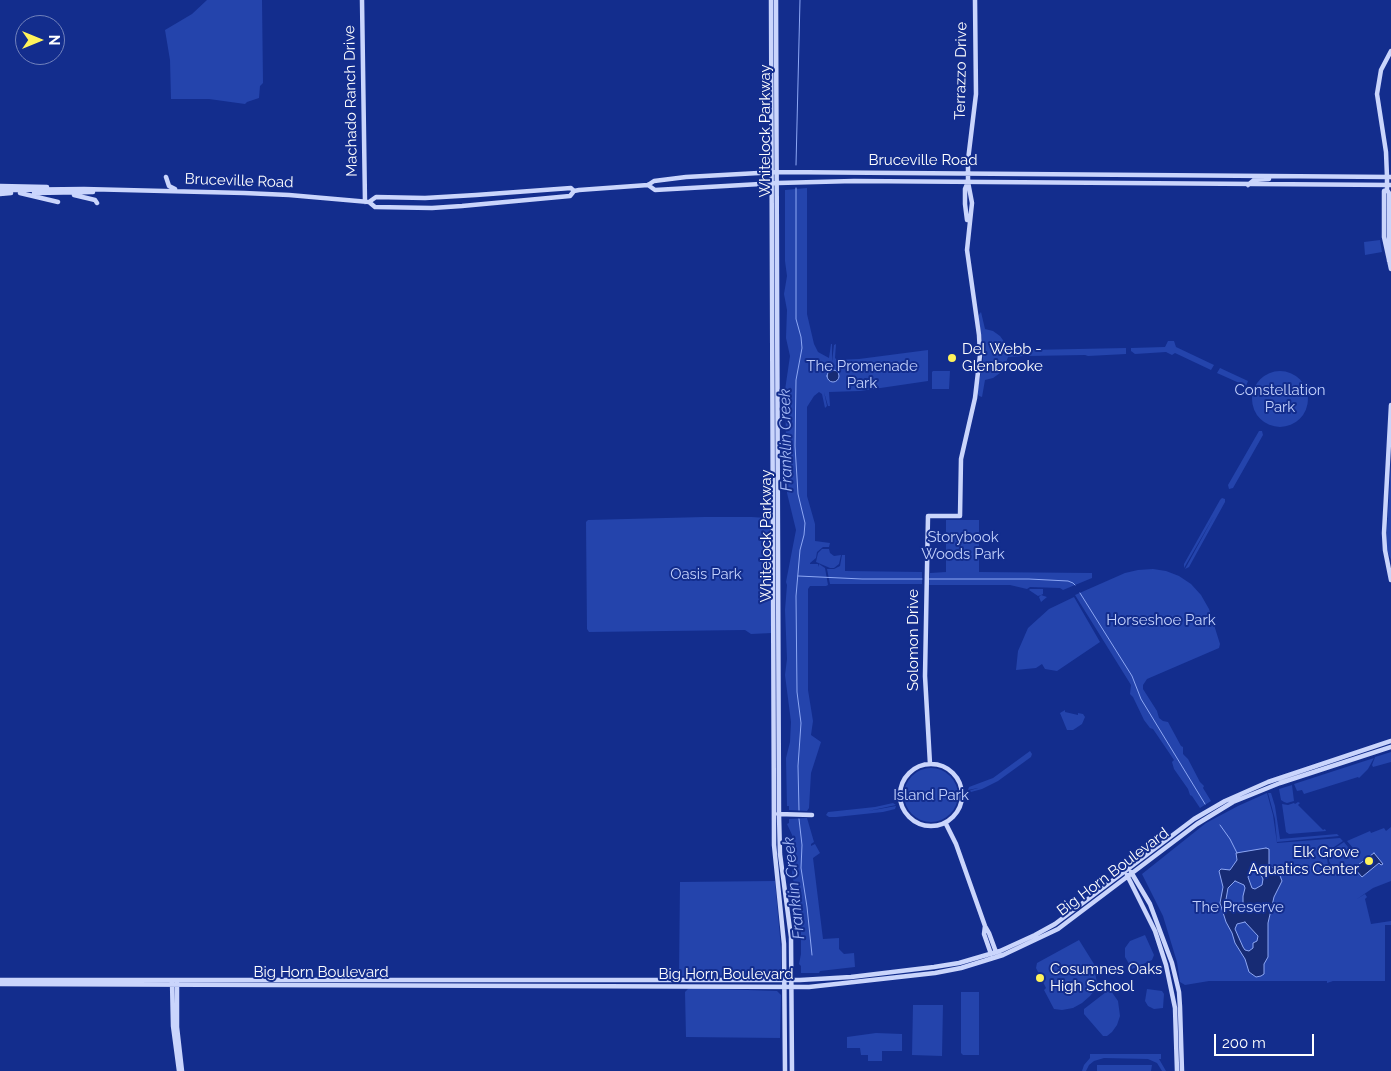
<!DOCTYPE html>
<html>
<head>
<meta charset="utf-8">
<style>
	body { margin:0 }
	#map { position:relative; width:1391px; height:1071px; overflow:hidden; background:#132d8d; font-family:Raleway,sans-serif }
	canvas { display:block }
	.north { position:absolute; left:15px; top:15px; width:50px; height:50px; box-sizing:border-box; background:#132d8d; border:1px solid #7181bb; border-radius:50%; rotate:90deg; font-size:14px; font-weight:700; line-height:20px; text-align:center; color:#fff }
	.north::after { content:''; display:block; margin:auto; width:18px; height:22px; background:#fff35b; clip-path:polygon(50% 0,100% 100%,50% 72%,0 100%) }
	.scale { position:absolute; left:1214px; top:1034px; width:100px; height:22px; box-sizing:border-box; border:2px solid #fff; border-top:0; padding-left:6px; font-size:15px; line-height:18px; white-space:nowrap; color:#fff; -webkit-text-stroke:4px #132d8d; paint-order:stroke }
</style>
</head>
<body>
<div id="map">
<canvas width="1391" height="1071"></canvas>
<div class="north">N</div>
<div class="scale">200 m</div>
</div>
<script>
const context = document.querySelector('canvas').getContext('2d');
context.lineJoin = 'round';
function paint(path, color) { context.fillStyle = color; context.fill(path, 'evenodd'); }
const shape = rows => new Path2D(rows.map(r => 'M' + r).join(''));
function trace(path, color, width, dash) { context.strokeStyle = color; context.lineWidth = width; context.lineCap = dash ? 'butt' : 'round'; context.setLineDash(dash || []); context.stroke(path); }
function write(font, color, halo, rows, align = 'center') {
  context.font = font + ' Raleway,sans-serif'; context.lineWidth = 4; context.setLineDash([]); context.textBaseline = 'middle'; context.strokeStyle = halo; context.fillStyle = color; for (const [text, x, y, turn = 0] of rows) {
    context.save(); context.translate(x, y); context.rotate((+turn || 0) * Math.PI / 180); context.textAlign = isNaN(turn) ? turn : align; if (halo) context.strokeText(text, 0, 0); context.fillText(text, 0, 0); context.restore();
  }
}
paint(shape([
	[207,0,262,0,263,83,260,86,259,98,247,102,245,104,209,99,171,99,170,60,165,30,192,14],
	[807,188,807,314,814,344,818,352,829,358,831,344,832,344,832,362,834,345,836,344,835,358,837,360,859,359,928,350,928,381,860,391,829,392,830,406,828,406,824,392,827,406,825,408,822,394,819,392,814,396,807,407,807,496,815,524,815,541,830,543,829,547,823,547,817,552,815,550,817,552,816,558,810,563,810,564,818,564,818,567,819,564,825,568,828,585,826,586,810,586,808,589,808,690,813,721,811,735,821,742,811,773,809,808,807,811,789,810,789,806,787,806,786,758,790,742,791,722,785,675,787,659,785,610,787,585,786,582,796,530,787,493,785,390,790,356,786,338,787,310,784,294,787,276,785,261,785,190],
	[1380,240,1382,252,1365,255,1364,242],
	[981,312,985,329,993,331,1000,336,1005,343,1007,350,1023,350,1023,356,1008,357,1004,368,1000,373,993,378,985,380,982,397,979,396,977,392,983,362,983,345,978,316],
	[1168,341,1174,341,1176,347,1214,365,1211,370,1175,353,1172,355,1166,352,1135,354,1131,351,1131,348,1165,347],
	[1126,348,1126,354,1088,356,1085,355,1029,356,1029,350],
	[1220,368,1248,381,1246,386,1217,373],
	[933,371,950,371,949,389,932,389,932,372],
	'1252 399a28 28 0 1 1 56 0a28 28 0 1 1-56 0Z',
	[1259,431,1262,431,1263,435,1233,488,1229,489,1228,485],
	[1391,461,1391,560,1387,550,1387,529],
	[1222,498,1225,499,1225,502,1189,567,1185,569,1214,516,1184,568,1184,564,1220,500],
	[704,517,752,517,766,518,770,520,772,633,751,634,745,630,589,632,587,629,586,522,588,520],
	[946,520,979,520,979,572,1092,573,1092,578,1063,590,1060,588,1030,587,1027,589,1010,585,929,585,930,573,946,572],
	[822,549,829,549,830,553,834,556,841,555,839,564,834,568,830,568,816,562,818,553],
	[842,555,845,555,845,571,922,572,922,584,830,584,827,569,834,569,840,566],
	[1153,569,1166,571,1179,576,1191,584,1201,595,1209,609,1220,644,1219,648,1147,679,1143,685,1143,689,1157,711,1159,718,1163,721,1168,722,1181,746,1183,747,1183,754,1188,759,1200,782,1204,786,1203,788,1211,801,1200,808,1192,796,1190,795,1188,789,1174,769,1172,762,1174,760,1153,729,1150,728,1144,720,1133,697,1130,694,1131,685,1075,595,1125,573,1138,570],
	[1030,589,1043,589,1043,594,1041,595,1047,597,1041,602,1039,597,1041,595,1038,596,1029,590],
	[1074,597,1100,642,1057,671,1045,669,1042,664,1036,668,1016,670,1018,651,1028,628,1049,609],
	[1065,710,1065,712,1078,715,1078,713,1083,714,1085,717,1082,724,1073,730,1067,730,1060,713],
	[1030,751,1032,754,1031,757,998,781,982,789,971,792,968,791,978,788,968,790,969,787,993,778],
	[1391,752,1391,762,1373,767,1372,765,1375,757],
	[1374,758,1368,769,1359,778,1358,777,1304,794,1302,790,1297,791,1294,784],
	'904 795a27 27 0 1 1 54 0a27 27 0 1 1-54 0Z',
	[1292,785,1294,801,1287,803,1284,802,1281,800,1279,789],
	[1267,793,1273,815,1277,843,1340,838,1343,841,1331,849,1327,858,1328,865,1338,877,1329,861,1329,855,1332,850,1344,842,1351,851,1353,848,1347,841,1370,831,1371,833,1384,828,1386,831,1391,827,1391,881,1373,888,1357,899,1365,894,1367,897,1365,899,1371,924,1391,921,1391,925,1385,925,1385,981,1333,981,1327,983,1327,981,1209,981,1185,985,1180,982,1177,962,1163,916,1142,874,1206,823,1238,806],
	[1268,793,1271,793,1275,806,1280,839,1337,834,1339,836,1277,842,1275,819],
	[1298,802,1300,803,1298,805,1323,830,1325,829,1326,831,1289,834,1286,832,1282,804,1288,805,1294,803,1295,804],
	[893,803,896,805,868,811,896,806,895,809,883,812,836,817,829,817,826,815,828,812,875,807],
	[807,818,814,842,811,844,811,846,815,844,820,853,813,858,823,939,839,938,839,949,844,954,854,953,855,967,820,971,819,973,801,973,801,966,799,964,801,954,801,918,792,874,793,837,787,824,789,823,789,819],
	[775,881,781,948,781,971,777,975,679,976,680,882],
	[1145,935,1154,955,1152,960,1132,969,1125,957,1125,948,1130,941],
	[1079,940,1094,964,1097,984,1095,990,1090,996,1082,1003,1073,1008,1062,1010,1054,1009,1044,990,1046,988,1036,968,1037,963],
	[689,988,777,991,781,995,780,1038,686,1037,685,992],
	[1147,989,1162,991,1164,994,1163,1008,1154,1009,1148,1006,1145,1001],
	[1111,991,1118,1001,1120,1016,1117,1025,1112,1032,1107,1036,1103,1036,1084,1014,1084,1009,1106,992],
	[961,992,979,992,979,1055,963,1055,961,1053],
	[913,1005,943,1005,942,1056,912,1055],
	[876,1033,902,1034,902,1051,882,1051,882,1061,868,1061,868,1055,861,1055,860,1048,847,1048,847,1037],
	[1090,1054,1161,1054,1161,1059,1159,1059,1166,1071,1162,1071,1157,1063,1148,1059,1104,1058,1094,1061,1089,1065,1086,1071,1082,1071,1084,1065,1090,1058],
	[1097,1065,1152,1065,1151,1071,1097,1071]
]), '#2444ac');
const water = shape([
	'827 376a6 6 0 1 1 12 0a6 6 0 1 1-12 0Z',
	[1266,848,1269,849,1269,865,1273,868,1279,868,1279,873,1282,881,1274,897,1268,923,1268,957,1264,964,1264,974,1261,976,1256,977,1249,972,1245,959,1235,943,1232,933,1226,922,1220,903,1223,887,1219,871,1221,869,1230,870,1237,860,1236,853,1266,848],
	[1255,872,1261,875,1263,879,1262,885,1255,889,1252,888,1248,877,1250,873,1255,872],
	[1235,881,1244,885,1245,888,1243,896,1243,903,1237,906,1233,912,1226,908,1225,905,1228,888,1235,881],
	[1245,922,1258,936,1257,941,1253,943,1253,948,1249,951,1245,950,1243,947,1235,929,1237,924,1245,922],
	[1374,853,1383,864,1381,865,1379,863,1362,877,1354,868,1374,853]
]);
paint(water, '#172b74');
trace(water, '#8da7f4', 1);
trace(shape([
	[796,165,800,0],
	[796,188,796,319,801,337,802,348,796,380,795,446,798,494,805,523,804,535,800,550,796,596,797,692,801,723,798,766,799,810],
	[798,576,862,579,922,579],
	[929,579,1029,579,1068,581,1073,583,1075,585],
	[1080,593,1132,676,1141,699,1205,804],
	[799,819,802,845,801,868,807,907,812,955],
	[1220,825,1230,839,1237,853]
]), '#8da7f4', 1);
trace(shape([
	[362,0,365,202],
	[771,0,774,845,784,944,785,1071],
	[776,0,779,814,780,854,791,937,792,1071],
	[1391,51,1381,70,1377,94,1386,152,1387,177,1387,190,1384,191,1384,237,1391,269],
	[166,177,169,186,175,189],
	[648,185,655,190,778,183,854,181,1391,185],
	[1248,185,1254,180,1269,179],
	[0,186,47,187],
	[0,190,84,189,244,193,289,195,369,202,376,197,425,198,476,195,571,188,574,191],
	[1387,190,1389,193,1389,261],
	[20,193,58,202],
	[34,193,93,192],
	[0,194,11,193],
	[74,195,95,200,97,203],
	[369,202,375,207,432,208,462,206,570,196,574,191,579,190,648,185,654,181,686,177,777,172,1391,177],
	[967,220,965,204,965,189,968,182],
	[1391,405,1384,533,1385,550,1391,580],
	'900 795a31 31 0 1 1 62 0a31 31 0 1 1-62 0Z',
	[930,764,925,676,928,516,960,516,961,459,975,398,980,355,979,335,967,250,972,203,968,182,968,160,976,94,975,0],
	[778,814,812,815],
	[946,824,956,844,985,926,989,933,996,952],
	[1131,872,1150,904,1172,963,1179,992,1180,1007,1182,1071],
	[1127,875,1155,931,1166,965,1175,1008,1177,1071],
	[985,926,984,934,991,954],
	[0,980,800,980,851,977,934,967,959,963,1000,951,1035,935,1055,924,1194,819,1225,801,1268,782,1391,741],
	[172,981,173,1026,179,1071],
	[177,983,177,1027,182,1071],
	[0,984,809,987,935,973,961,968,1003,955,1058,929,1197,824,1233,802,1280,783,1391,747]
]), '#cad5fc', 4.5);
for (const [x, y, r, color] of [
	[952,358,5,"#fff35b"],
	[1369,861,5,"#fff35b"],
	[1040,978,5,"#fff35b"]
]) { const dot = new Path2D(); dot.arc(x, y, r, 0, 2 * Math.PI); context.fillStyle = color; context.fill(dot); trace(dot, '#132d8d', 2); }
write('15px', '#fff', '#132d8d', [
	["Terrazzo Drive",961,71,-89],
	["Machado Ranch Drive",351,101,-91],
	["Whitelock Parkway",765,131,-90],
	["Bruceville Road",923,160],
	["Bruceville Road",239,181,2],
	["Whitelock Parkway",766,536,-90],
	["Solomon Drive",913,640,-90],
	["Big Horn Boulevard",1113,872,-37],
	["Big Horn Boulevard",321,972],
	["Big Horn Boulevard",726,974]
]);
write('15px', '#fff', '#132d8d', [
	["Del Webb -",962,349],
	["Glenbrooke",962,366],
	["Elk Grove",1359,852,"right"],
	["Aquatics Center",1359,869,"right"],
	["Cosumnes Oaks",1050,969],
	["High School",1050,986]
], 'left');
write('15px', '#c2d0fc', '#132d8d', [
	["The Promenade",862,366],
	["Park",862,383],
	["Constellation",1280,390],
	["Park",1280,407],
	["Storybook",963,537],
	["Woods Park",963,554],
	["Oasis Park",706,574],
	["Horseshoe Park",1161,620],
	["Island Park",931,795],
	["The Preserve",1238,907]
]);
write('italic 16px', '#a7bbf8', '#132d8d', [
	["Franklin Creek",786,440,-91],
	["Franklin Creek",794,888,-96]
]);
</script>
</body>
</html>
